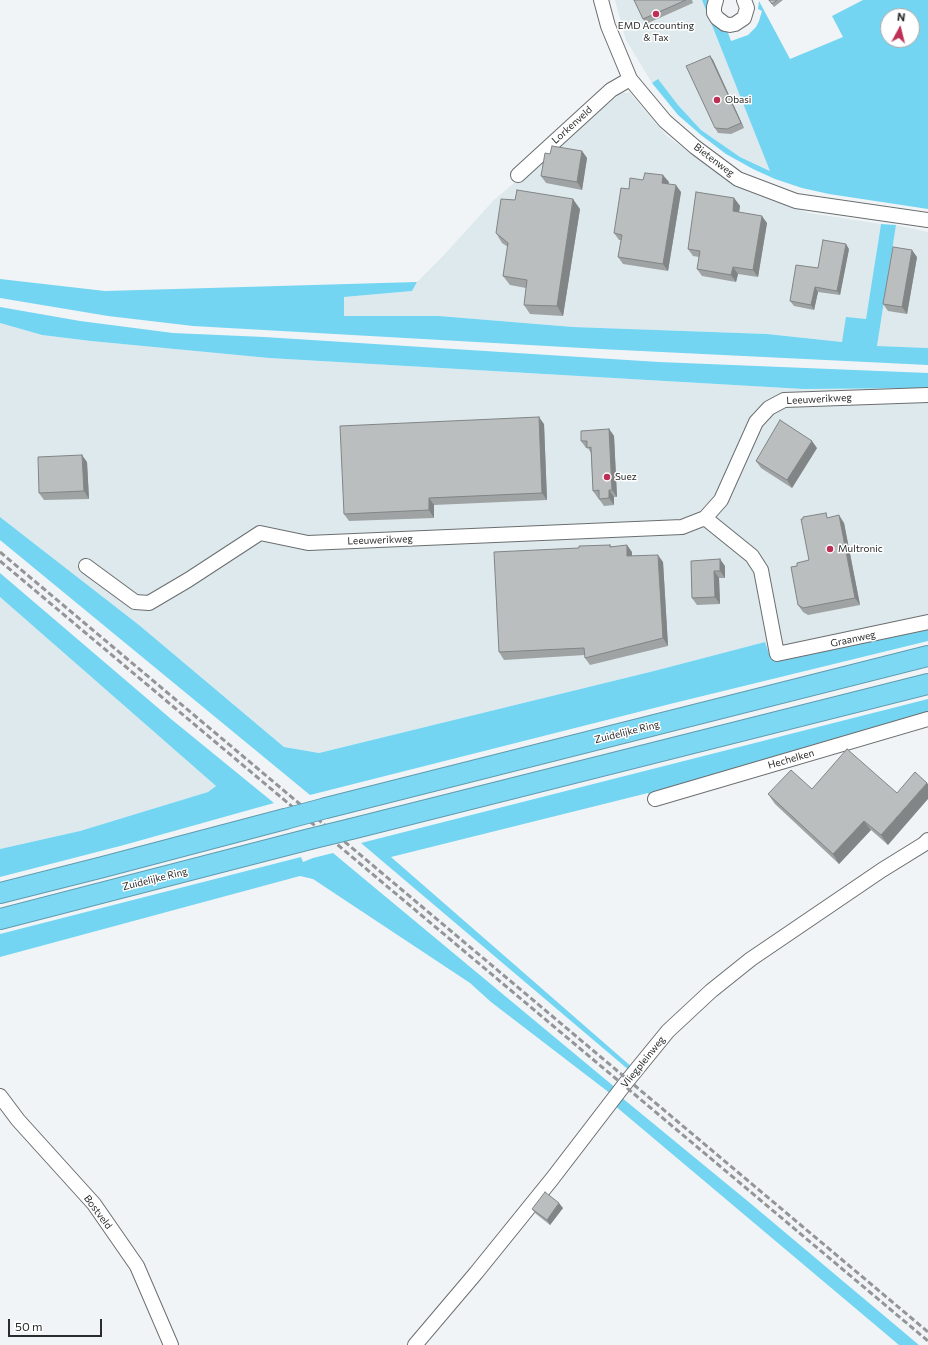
<!DOCTYPE html>
<html>
<head>
<meta charset="utf-8">
<style>
	body { margin:0 }
	#map { position:relative; width:928px; height:1345px; overflow:hidden; background:#f1f4f6; font-family:Commissioner,sans-serif }
	canvas { display:block }
	.north { position:absolute; left:880px; top:8px; width:40px; height:40px; box-sizing:border-box; background:#fff; border:1px solid #aaa; border-radius:50%; rotate:7deg; font-size:11px; font-weight:700; line-height:16px; text-align:center; color:#2a2b2b }
	.north::after { content:''; display:block; margin:auto; width:14px; height:18px; background:#be2f56; clip-path:polygon(50% 0,100% 100%,50% 72%,0 100%) }
	.scale { position:absolute; left:8px; top:1319px; width:94px; height:18px; box-sizing:border-box; border:2px solid #2a2b2b; border-top:0; padding-left:5px; font-size:12px; line-height:14px; white-space:nowrap; color:#2a2b2b; -webkit-text-stroke:3px #fff; paint-order:stroke }
</style>
</head>
<body>
<div id="map">
<canvas width="928" height="1345"></canvas>
<div class="north">N</div>
<div class="scale">50 m</div>
</div>
<script>
const context = document.querySelector('canvas').getContext('2d');
context.lineJoin = 'round';
function paint(path, color) { context.fillStyle = color; context.fill(path, 'evenodd'); }
const shape = rows => new Path2D(rows.map(r => 'M' + r).join(''));
function trace(path, color, width, dash) { context.strokeStyle = color; context.lineWidth = width; context.lineCap = dash ? 'butt' : 'round'; context.setLineDash(dash || []); context.stroke(path); }
function write(font, color, halo, rows, align = 'center') {
  context.font = font + ' Commissioner,sans-serif'; context.lineWidth = 3; context.setLineDash([]); context.textBaseline = 'middle'; context.strokeStyle = halo; context.fillStyle = color; for (const [text, x, y, turn = 0] of rows) {
    context.save(); context.translate(x, y); context.rotate((+turn || 0) * Math.PI / 180); context.textAlign = isNaN(turn) ? turn : align; if (halo) context.strokeText(text, 0, 0); context.fillText(text, 0, 0); context.restore();
  }
}
paint(shape([
	[615,0,703,0,771,171,740,157,701,130,678,105,658,80,652,83,626,40],
	[621,93,630,93,667,136,711,169,757,195,809,213,881,224,866,320,842,342,767,334,573,327,439,316,344,316,344,297,412,291,417,282,443,256,494,200],
	[896,225,928,232,928,348,877,346],
	[0,323,42,335,91,341,269,358,803,389,928,388,928,628,771,659,765,642,654,671,319,753,284,747,139,625,0,517],
	[0,597,216,786,208,792,80,831,0,849]
]), '#dde9ed');
paint(shape([
	[702,0,710,0,727,30,731,41,748,35,756,27,759,21,762,11,758,9,759,1,790,59,843,37,832,16,863,0,928,0,928,209,829,194,802,188,775,179,753,169,726,154,701,135,678,115,652,83,658,79,678,105,701,130,740,157,770,171],
	[888,16,912,16,912,40,888,40],
	[881,224,896,225,877,346,928,348,928,365,600,349,193,326,108,316,0,298,0,279,105,291,417,282,412,291,344,297,344,316,439,316,573,327,767,334,842,342,846,317,866,319],
	[0,307,80,321,173,333,264,337,659,362,928,373,928,388,803,389,269,358,91,341,42,335,0,323],
	[0,517,139,625,284,747,319,753,654,671,765,642,771,659,928,628,928,641,670,704,310,795,0,540],
	[0,573,171,719,274,803,124,845,0,877,0,849,80,831,208,792,216,786,0,597],
	[928,699,928,716,649,796,648,793,391,857,633,1068,630,1071,361,843],
	[333,853,617,1089,611,1094,491,1002,470,983,313,879,300,876,0,957,0,934,301,857,303,862,313,858],
	[621,1097,750,1203,919,1345,899,1345,614,1105]
]), '#73d5f2');
const minor = shape([
	[601,0,608,26,630,79,665,121,695,147,738,179,796,201,928,220],
	[716,0,714,7,714,13,717,18,725,24,730,25,735,24,744,18,747,8,744,0],
	[518,175,611,90,630,79],
	[705,518,752,556,761,570,777,654,928,622],
	[86,566,135,602,149,603,188,580,260,533,308,543,682,527,705,518,721,500,756,422,769,408,784,400,928,395],
	[655,799,928,719],
	[0,1096,18,1120,94,1204,137,1266,171,1345],
	[415,1345,476,1273,552,1179,628,1080,668,1031,711,991,751,959,882,870,924,844,928,840]
]);
const highway = shape([
	[326,808,928,656],
	[351,829,928,684],
	[0,893,103,867,285,819],
	[0,919,310,839]
]);
trace(minor, '#6b6e6f', 16);
trace(highway, '#609bae', 22);
trace(minor, '#fff', 14);
trace(highway, '#7dd8f4', 20);
trace(shape([
	[0,552,928,1332],
	[0,561,928,1341]
]), '#939596', 3, [6, 3]);
const highwayBridge = shape([
	[285,819,326,808],
	[310,839,351,829]
]);
trace(highwayBridge, '#609bae', 22, []);
trace(highwayBridge, '#7dd8f4', 20);
paint(shape([
	[634,0,692,0,693,3,646,24,643,19],
	[769,0,783,0,774,7],
	[710,56,713,60,744,128,731,134,718,133,715,128],
	[582,151,587,158,582,190,546,183,541,176,550,154],
	[643,180,669,182,668,184,681,192,668,271,623,264,618,257,621,240,619,240,614,233,629,189],
	[734,198,740,206,739,212,767,223,758,277,738,274,736,282,702,276,697,269,699,257,693,256,688,249],
	[580,209,563,316,530,314,524,305,526,288,510,285,503,276,508,247,502,243,496,233],
	[849,249,840,295,818,292,814,310,794,306,790,301,818,268],
	[917,257,907,314,888,311,883,304],
	[544,424,547,500,434,505,434,518,349,521,344,514],
	[609,429,614,436,617,497,614,497,614,505,604,506,599,499,599,498,598,498,593,491,591,453,588,448,586,448,581,441],
	[817,448,792,488,761,468,756,461],
	[87,462,89,499,44,500,39,493],
	[829,517,844,523,860,605,808,615,803,612,798,605,797,566,809,560],
	[610,545,612,547,632,552,632,556,663,562,668,646,590,665,585,658,585,655,504,660,499,652,579,548],
	[691,561,725,566,725,578,719,578,720,604,697,605,692,598],
	[812,789,897,793,888,845,871,830,839,864,775,804,768,794],
	[563,1208,550,1225,535,1213,532,1209]
]), '#a0a3a4');
paint(shape([
	[710,56,713,60,744,128,741,123],
	[582,151,587,158,582,190,577,182],
	[663,175,669,182,667,190,662,183],
	[676,185,681,192,668,271,663,264],
	[734,198,740,206,738,218,733,211],
	[573,199,580,209,563,316,557,306],
	[762,216,767,223,758,277,753,270],
	[846,244,849,249,840,295,837,291],
	[912,250,917,257,907,314,902,307],
	[733,267,738,274,736,282,731,275],
	[815,287,818,292,814,310,811,305],
	[539,417,544,424,547,500,542,493],
	[609,429,614,436,617,497,612,490],
	[812,441,817,448,792,488,787,480],
	[82,455,87,462,89,499,84,491],
	[609,490,614,497,614,505,609,498],
	[429,498,434,505,434,518,429,510],
	[839,515,844,523,860,605,855,598],
	[627,545,632,552,632,563,627,556],
	[658,555,663,562,668,646,663,638],
	[720,559,725,566,725,578,720,571],
	[714,571,719,578,720,604,715,597],
	[927,783,928,784,928,799,888,845,881,835],
	[864,821,871,830,839,864,833,854],
	[559,1203,563,1208,550,1225,547,1220]
]), '#828586');
const building = shape([
	[634,0,686,0,643,19,634,0],
	[769,0,777,0,772,4,769,0],
	[710,56,741,123,727,129,715,128,686,66,710,56],
	[552,146,582,151,577,182,541,176,545,153,550,154,552,146],
	[645,173,663,175,662,183,676,185,663,264,618,257,622,235,614,233,621,188,629,189,630,178,643,180,645,173],
	[517,190,573,199,557,306,524,305,527,280,503,276,508,243,496,233,501,199,515,200,517,190],
	[696,192,734,198,733,211,762,216,753,270,733,267,731,275,697,269,700,251,688,249,696,192],
	[823,240,846,244,837,291,815,287,811,305,790,301,796,265,818,268,823,240],
	[893,247,912,250,902,307,883,304,893,247],
	[539,417,542,493,429,498,429,510,344,514,340,426,539,417],
	[780,420,812,441,787,480,756,461,780,420],
	[609,429,612,490,609,490,609,498,599,499,599,490,593,491,591,447,587,448,587,441,581,441,581,431,609,429],
	[82,455,84,491,39,493,38,457,82,455],
	[826,513,827,518,839,515,855,598,803,608,798,605,791,567,797,566,797,563,809,560,801,519,803,519,803,517,826,513],
	[610,545,610,547,627,545,627,556,658,555,663,638,585,658,584,648,499,652,494,552,579,548,579,546,610,545],
	[720,559,720,571,714,571,715,597,692,598,691,561,720,559],
	[847,749,897,793,915,772,927,783,881,835,864,821,833,854,768,794,791,770,812,789,847,749],
	[545,1192,559,1203,547,1220,532,1209,545,1192]
]);
paint(building, '#babebf');
trace(building, '#828586', 1);
for (const [x, y, r, color] of [
	[656,14,4,"#be2f56"],
	[717,100,4,"#be2f56"],
	[607,477,4,"#be2f56"],
	[830,549,4,"#be2f56"]
]) { const dot = new Path2D(); dot.arc(x, y, r, 0, 2 * Math.PI); context.fillStyle = color; context.fill(dot); trace(dot, '#fff', 1.5); }
write('10px', '#2a2b2b', '#fff', [
	["EMD Accounting",656,26,"center"],
	["& Tax",656,38,"center"],
	["Obasi",725,100],
	["Suez",615,477],
	["Multronic",838,549]
], 'left');
write('10px', '#2a2b2b', '#fff', [
	["Lorkenveld",572,125,-42],
	["Bietenweg",714,160,37],
	["Leeuwerikweg",819,399,-3],
	["Leeuwerikweg",380,540,-2],
	["Graanweg",853,639,-12],
	["Zuidelijke Ring",627,732,-14],
	["Hechelken",791,759,-16],
	["Zuidelijke Ring",155,879,-14],
	["Vliegpleinweg",643,1062,-51],
	["Bostveld",98,1212,53]
]);
</script>
</body>
</html>
